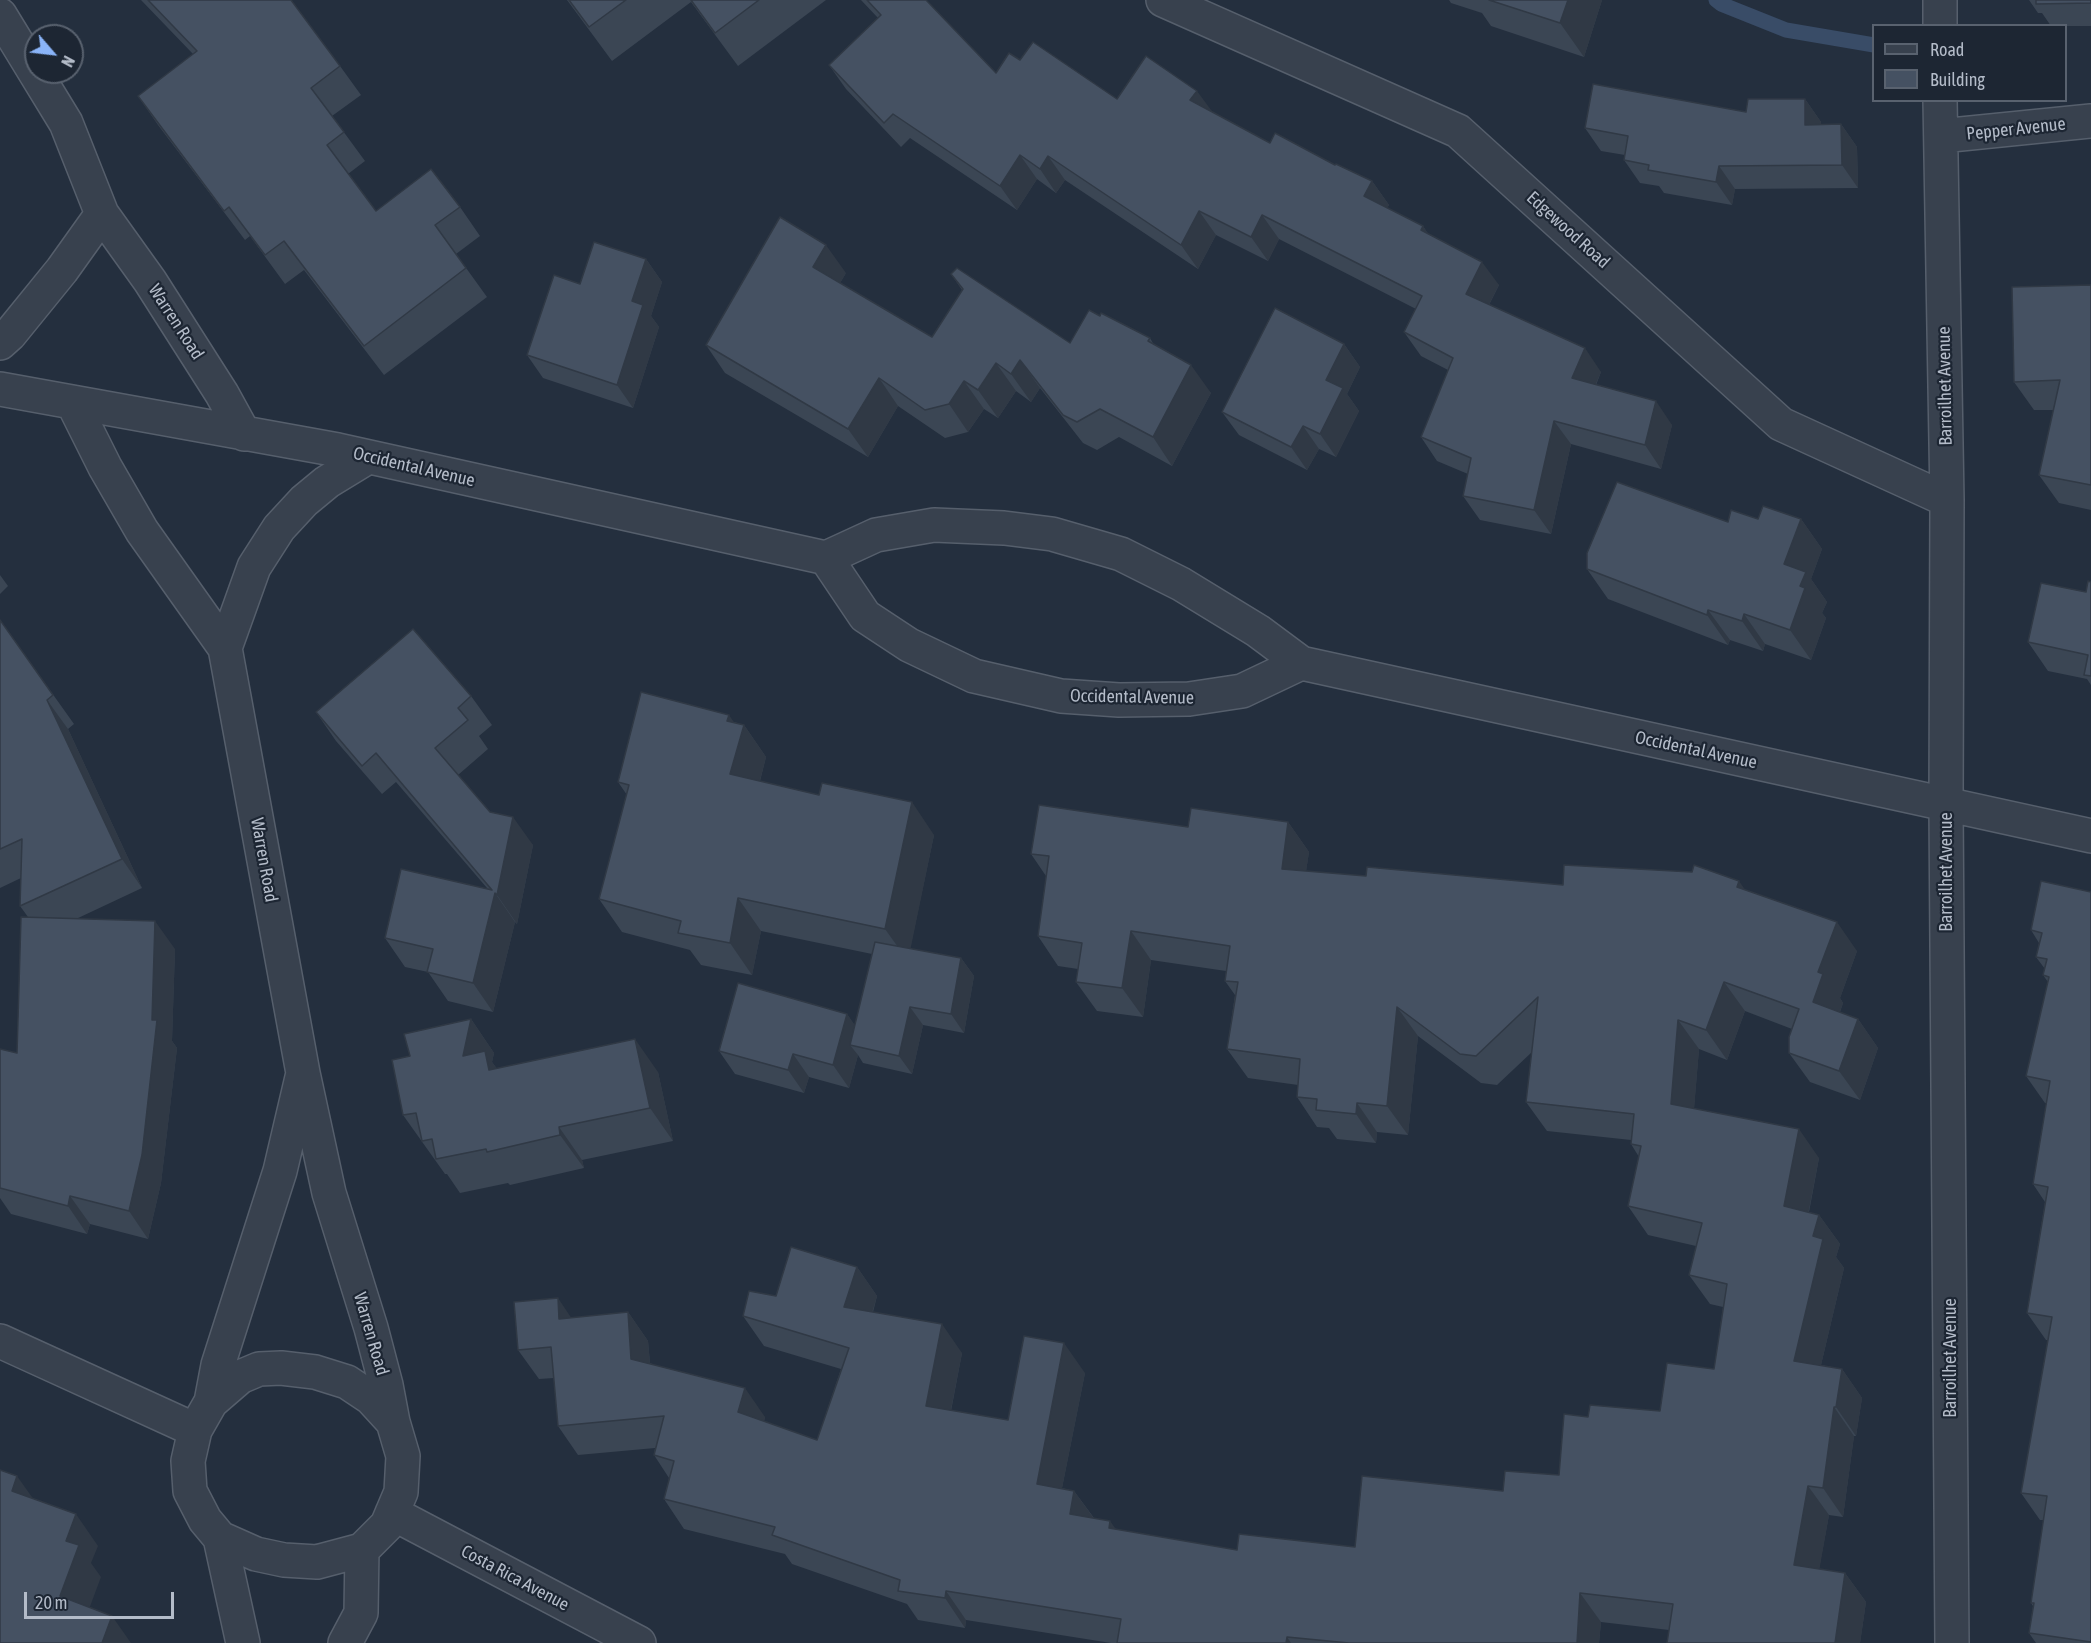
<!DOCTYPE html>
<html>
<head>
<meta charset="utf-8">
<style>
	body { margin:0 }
	#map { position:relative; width:2091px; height:1643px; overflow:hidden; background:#242f3e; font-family:"Asap Condensed",sans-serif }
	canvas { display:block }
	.legend { position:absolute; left:1872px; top:24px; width:195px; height:78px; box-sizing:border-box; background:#1d2633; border:2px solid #59626f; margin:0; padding:8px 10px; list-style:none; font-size:18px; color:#b4bcc9 }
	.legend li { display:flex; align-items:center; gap:12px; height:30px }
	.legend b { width:30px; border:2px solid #59626f }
	.north { position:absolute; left:24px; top:24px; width:60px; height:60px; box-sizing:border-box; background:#1d2633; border:2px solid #59626f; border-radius:50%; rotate:118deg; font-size:16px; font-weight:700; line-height:24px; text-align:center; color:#b4bcc9 }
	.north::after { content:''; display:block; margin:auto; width:21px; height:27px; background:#8ab4f8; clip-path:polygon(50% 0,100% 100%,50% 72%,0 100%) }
	.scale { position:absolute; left:24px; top:1592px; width:150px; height:27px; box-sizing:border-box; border:3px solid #b4bcc9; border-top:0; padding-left:8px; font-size:18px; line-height:21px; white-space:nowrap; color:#b4bcc9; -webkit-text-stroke:4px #1d2633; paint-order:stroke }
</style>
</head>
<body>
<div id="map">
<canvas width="2091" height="1643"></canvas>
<ul class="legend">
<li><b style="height:8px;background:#38414e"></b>Road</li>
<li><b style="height:16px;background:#455162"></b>Building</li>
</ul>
<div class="north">N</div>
<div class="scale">20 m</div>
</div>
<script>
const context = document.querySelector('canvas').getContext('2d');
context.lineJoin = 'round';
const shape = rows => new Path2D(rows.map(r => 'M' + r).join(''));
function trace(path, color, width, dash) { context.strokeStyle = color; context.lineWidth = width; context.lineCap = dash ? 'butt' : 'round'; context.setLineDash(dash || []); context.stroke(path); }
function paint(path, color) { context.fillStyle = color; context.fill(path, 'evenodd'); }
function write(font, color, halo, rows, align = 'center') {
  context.font = font + ' "Asap Condensed",sans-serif'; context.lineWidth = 4.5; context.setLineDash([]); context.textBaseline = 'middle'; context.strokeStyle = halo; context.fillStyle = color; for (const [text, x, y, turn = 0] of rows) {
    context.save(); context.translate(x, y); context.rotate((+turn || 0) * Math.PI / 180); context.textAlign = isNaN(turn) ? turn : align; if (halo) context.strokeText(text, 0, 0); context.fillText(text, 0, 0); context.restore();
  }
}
trace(shape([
	[1716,0,1721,4,1786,30,1874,45]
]), '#394c67', 15);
const street = shape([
	[1163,0,1458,131,1781,424,1947,500],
	[1940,0,1940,26],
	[0,15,66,123,102,214,150,281,222,394,244,434],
	[1940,100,1947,500,1946,806,1952,1643],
	[1941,136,2091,121],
	[0,343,10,334,62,270,102,214],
	[0,389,338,450,826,558,876,535,934,525,1004,528,1052,534,1121,554,1181,584,1258,631,1301,663,2091,836],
	[73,403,105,467,142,531,225,648,303,1073],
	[826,558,865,616,909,645,974,676,1061,696,1119,700,1189,699,1242,691,1301,663],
	[225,648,254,567,279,528,304,501,327,482,368,457],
	[0,1341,195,1430],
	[281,1368,315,1372,347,1382,371,1398,393,1422,403,1456,401,1492,387,1525,362,1550,317,1562,284,1560,256,1554,220,1538,205,1520,190,1491,188,1461,195,1430,211,1402,240,1377,259,1369,281,1368],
	[211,1402,218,1365,280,1171,303,1073,329,1193,371,1328,386,1385,393,1422],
	[392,1513,639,1643],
	[220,1538,243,1643],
	[345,1643,361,1613,362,1550]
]);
trace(street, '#565f6c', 36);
trace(street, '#38414e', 33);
paint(shape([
	[141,0,291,0,340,66,361,95,332,116,365,161,348,174,376,211,460,207,480,236,456,254,487,297,384,375,304,270,285,284,250,236,245,240,158,125,138,96,193,54],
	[567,0,826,0,738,66,691,2,612,61],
	[861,0,926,0,996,73,1020,60,1117,99,1212,112,1270,143,1335,165,1372,181,1389,205,1387,208,1423,226,1428,234,1499,285,1489,305,1601,372,1596,385,1672,425,1661,469,1571,444,1551,534,1480,520,1463,496,1468,474,1437,461,1421,437,1448,370,1421,356,1404,332,1416,309,1279,239,1268,261,1216,235,1198,269,1065,180,1056,193,1037,179,1017,210,910,138,901,147,846,89,829,65,878,18],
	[1449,0,1602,0,1584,57,1491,26,1482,13,1451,3],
	[2029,0,2091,0,2091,26,2051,26,2042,13,2038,13],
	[1805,99,1821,122,1821,124,1841,124,1857,147,1858,188,1735,189,1732,205,1664,193,1659,186,1640,183,1624,160,1625,155,1601,151,1585,128,1746,112],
	[646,259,662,282,651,316,659,327,633,408,543,378,527,355,580,284],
	[846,273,840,283,932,337,962,290,951,274,1070,343,1100,316,1150,338,1154,345,1211,393,1172,466,1119,437,1097,450,1083,443,1040,388,1031,402,1016,391,998,418,984,409,968,432,945,438,898,406,868,457,725,373,706,345],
	[2091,285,2091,510,2059,503,2039,475,2054,410,2034,410,2014,382],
	[1344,344,1360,367,1347,394,1359,411,1336,457,1319,449,1307,470,1239,435,1222,412],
	[1758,519,1801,519,1822,549,1811,579,1827,602,1822,613,1826,618,1811,660,1765,644,1763,651,1730,640,1728,645,1608,599,1587,569,1728,522],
	[0,575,8,586,0,594],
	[2091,582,2091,685,2087,679,2048,671,2028,642,2086,592],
	[0,620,74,724,68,729,142,888,76,919,175,949,172,1041,177,1048,161,1183,148,1239,90,1224,87,1234,11,1214,0,1198,0,1049,17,1053,28,917,20,906,21,878,0,888],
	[471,696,492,725,479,736,488,749,458,775,490,812,533,845,517,924,515,922,493,1012,448,1001,428,972,405,967,385,938,487,888,396,782,382,794,336,741,316,712],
	[734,722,744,725,766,757,760,781,934,835,910,949,961,958,974,976,964,1033,923,1025,912,1074,863,1063,858,1055,849,1088,809,1077,804,1093,735,1074,719,1051,847,1014,855,1026,872,954,761,931,752,975,701,965,690,950,622,932,599,899,627,795,618,782],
	[1288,822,1309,852,1306,871,1366,876,1563,885,1745,890,1857,951,1840,998,1843,1003,1840,1012,1858,1019,1878,1048,1860,1100,1810,1082,1789,1053,1792,1029,1745,1011,1727,1060,1699,1049,1694,1108,1819,1158,1809,1212,1819,1215,1840,1244,1836,1257,1844,1268,1821,1365,1842,1369,1862,1398,1856,1436,1854,1436,1843,1517,1829,1515,1819,1569,1845,1573,1866,1602,1860,1643,1667,1643,1669,1630,1601,1622,1599,1643,1111,1643,966,1620,965,1628,918,1620,907,1604,792,1564,785,1554,684,1529,664,1499,669,1478,654,1455,655,1448,578,1455,558,1426,554,1378,539,1379,518,1350,571,1318,628,1312,648,1341,650,1363,765,1417,764,1421,817,1440,841,1369,764,1346,743,1316,776,1296,857,1267,877,1296,873,1312,962,1353,951,1411,1008,1420,1085,1373,1062,1488,1074,1491,1094,1518,1116,1529,1237,1550,1355,1547,1503,1491,1559,1475,1588,1417,1660,1411,1714,1369,1723,1307,1710,1304,1689,1275,1696,1246,1648,1235,1628,1206,1639,1157,1631,1144,1631,1140,1547,1131,1526,1102,1532,1052,1497,1085,1481,1083,1418,1036,1408,1135,1377,1132,1376,1143,1337,1139,1329,1128,1317,1127,1297,1097,1298,1085,1248,1078,1227,1049,1235,995,1225,981,1226,971,1151,960,1143,1017,1097,1011,1076,982,1078,969,1058,966,1038,936,1046,876,1031,854,1188,827],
	[2091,892,2091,1643,2036,1643,2029,1633,2033,1606,2031,1603,2044,1520,2040,1520,2021,1493,2048,1340,2046,1340,2027,1313,2045,1202,2033,1184,2047,1103,2045,1103,2026,1076,2048,982,2043,975,2045,969,2036,957,2039,943,2031,930],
	[471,1019,494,1053,492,1062,497,1069,658,1072,673,1141,582,1160,584,1168,510,1185,508,1183,460,1193,447,1174,445,1174,403,1115,410,1056]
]), '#3b4654');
paint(shape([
	[1568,0,1602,0,1584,57,1560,23],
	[1197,91,1214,114,1190,100],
	[1805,99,1821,122,1821,147,1805,125],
	[1841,124,1857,147,1858,188,1842,165],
	[1020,155,1037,179,1017,210,1000,186],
	[1048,156,1065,180,1056,193,1040,169],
	[1719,166,1735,189,1732,205,1716,182],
	[1372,181,1389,205,1381,220,1364,196],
	[1199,211,1216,235,1198,269,1181,245],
	[1262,215,1279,239,1268,261,1251,237],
	[1423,226,1439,250,1421,230],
	[826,245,846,273,833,295,813,267],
	[646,259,662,282,651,316,659,327,633,408,617,385,632,301],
	[1482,262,1499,285,1482,318,1466,294],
	[1344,344,1360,367,1347,394,1359,411,1336,457,1320,434,1326,380],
	[1585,348,1601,372,1588,402,1572,378],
	[1020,360,1040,388,1031,402,1011,374],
	[996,363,1016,391,998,418,978,390],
	[1191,365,1211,393,1172,466,1153,437],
	[879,378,898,406,868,457,848,429],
	[964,381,984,409,968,432,949,404],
	[1656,401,1672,425,1661,469,1645,445],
	[1554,421,1571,444,1551,534,1534,510],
	[1303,426,1319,449,1307,470,1291,447],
	[1801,519,1822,549,1811,579,1827,602,1822,613,1826,618,1811,660,1790,630,1784,564],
	[1708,610,1730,640,1728,645,1707,615],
	[1744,614,1765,644,1763,651,1742,621],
	[47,700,68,729,142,888,122,859],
	[729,715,742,734,744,725,766,757,753,807,730,774,727,721],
	[912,802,934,835,908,961,885,929],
	[513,817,533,845,517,924,497,895],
	[1288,822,1309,852,1302,898,1282,869],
	[1739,881,1759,910,1737,887],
	[495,893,515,922,493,1012,473,983],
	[738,898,761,931,752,975,730,943],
	[155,921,175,949,172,1041,177,1048,161,1183,148,1239,129,1211,152,1020],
	[1837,922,1857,951,1840,998,1843,1003,1833,1031,1813,1002,1818,972],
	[1131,931,1151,960,1143,1017,1122,988],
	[961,958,974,976,964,1033,951,1014],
	[1724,982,1745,1011,1727,1060,1706,1030],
	[910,1007,923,1025,912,1074,899,1056],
	[1397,1007,1418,1036,1408,1135,1387,1106],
	[847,1014,863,1037,850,1045,858,1055,849,1088,833,1065],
	[471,1019,494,1053,492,1062,508,1084,463,1056],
	[1858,1019,1878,1048,1860,1100,1839,1071],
	[1678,1020,1699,1049,1692,1133,1671,1104],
	[635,1039,658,1072,673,1141,650,1108],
	[793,1054,809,1077,804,1093,788,1070],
	[1357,1103,1377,1132,1376,1143,1356,1114],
	[559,1127,582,1160,584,1168,560,1135],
	[1799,1129,1819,1158,1804,1235,1784,1206],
	[70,1196,90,1224,87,1234,68,1206],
	[1819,1215,1840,1244,1836,1257,1844,1268,1815,1390,1794,1361,1813,1236],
	[857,1267,877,1296,865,1337,844,1307],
	[558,1298,578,1328,559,1319],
	[628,1312,648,1341,652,1388,631,1359],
	[942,1324,962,1353,946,1435,926,1406],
	[1064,1343,1085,1373,1057,1513,1037,1484],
	[1842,1369,1862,1398,1856,1436,1836,1407],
	[745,1388,765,1417,759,1441,738,1412],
	[1834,1407,1854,1436,1843,1517,1823,1488],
	[17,1476,39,1507,12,1491],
	[1808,1486,1829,1515,1815,1594,1794,1565],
	[1074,1491,1095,1520,1070,1514],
	[76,1514,98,1546,91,1563,101,1577,82,1628,60,1596,66,1541],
	[1110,1521,1131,1550,1109,1528],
	[1845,1573,1866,1602,1860,1643,1835,1643],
	[946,1591,966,1620,965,1628,945,1598],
	[1580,1593,1601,1622,1599,1643,1577,1643],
	[112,1616,131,1643,102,1643],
	[1287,1637,1291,1643,1286,1643]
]), '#303945');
const building = shape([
	[148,0,291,0,340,66,311,88,344,132,327,145,376,211,431,169,460,207,435,225,466,268,364,346,284,241,265,255,229,207,224,211,138,96,197,51,148,0],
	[569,0,626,0,589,27,569,0],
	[691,0,759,0,715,33,691,0],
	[867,0,926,0,996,73,1009,53,1020,60,1033,42,1117,99,1146,56,1197,91,1190,100,1270,143,1275,133,1335,165,1336,164,1372,181,1364,196,1423,226,1421,230,1482,262,1466,294,1585,348,1572,378,1656,401,1645,445,1554,421,1534,510,1463,496,1471,458,1421,437,1453,358,1404,332,1422,296,1262,215,1251,237,1199,211,1181,245,1048,156,1040,169,1020,155,1000,186,893,114,884,123,829,65,881,15,867,0],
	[1489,0,1568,0,1560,23,1489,0],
	[2036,0,2091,0,2091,3,2036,4,2036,0],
	[1593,84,1746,112,1748,99,1805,99,1805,125,1841,124,1842,165,1719,166,1716,182,1648,170,1649,165,1624,160,1628,136,1585,128,1593,84],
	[780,217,826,245,813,267,932,337,963,289,951,274,957,268,1070,343,1089,310,1100,316,1101,313,1150,338,1148,341,1191,365,1153,437,1100,409,1077,422,1063,415,1020,360,1011,374,996,363,978,390,964,381,949,404,925,410,879,378,848,429,706,345,780,217],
	[594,242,646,259,632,301,643,305,617,385,527,355,554,275,580,284,594,242],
	[2091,285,2091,485,2039,475,2060,380,2014,382,2012,287,2091,285],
	[1275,308,1344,344,1326,380,1343,388,1320,434,1303,426,1291,447,1222,412,1275,308],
	[1617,482,1728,522,1731,510,1758,519,1763,506,1801,519,1784,564,1806,572,1800,586,1805,588,1790,630,1744,614,1742,621,1708,610,1707,615,1587,569,1587,553,1617,482],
	[2088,581,2091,582,2091,676,2084,675,2088,655,2028,642,2041,583,2086,592,2088,581],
	[0,620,53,695,47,700,122,859,20,906,22,839,0,849,0,620],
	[413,629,471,696,458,708,468,720,435,748,490,812,513,817,497,895,495,893,473,983,427,972,433,949,385,938,401,869,492,890,376,753,362,766,316,712,413,629],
	[641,692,729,715,727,721,744,725,730,774,819,795,822,783,912,802,885,929,738,898,730,943,678,933,681,921,599,899,629,785,618,782,641,692],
	[1039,805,1188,827,1191,808,1288,822,1282,869,1366,876,1367,867,1563,885,1564,865,1692,872,1694,865,1739,881,1737,887,1837,922,1818,972,1823,974,1813,1002,1858,1019,1839,1071,1789,1053,1789,1037,1799,1009,1724,982,1706,1030,1678,1020,1671,1104,1799,1129,1784,1206,1819,1215,1813,1236,1823,1239,1794,1361,1842,1369,1836,1407,1834,1407,1823,1488,1808,1486,1794,1565,1845,1573,1835,1643,1667,1643,1673,1604,1580,1593,1577,1643,1349,1643,1287,1637,1286,1643,1117,1643,1121,1619,946,1591,945,1598,898,1591,900,1580,772,1535,775,1527,664,1499,674,1461,654,1455,664,1416,558,1426,551,1347,518,1350,514,1302,558,1298,559,1319,628,1312,631,1359,745,1388,738,1412,817,1440,849,1348,743,1316,749,1291,776,1296,791,1247,857,1267,844,1307,942,1324,926,1406,1008,1420,1024,1336,1064,1343,1037,1484,1074,1491,1070,1514,1110,1521,1109,1528,1237,1550,1239,1534,1355,1547,1362,1476,1503,1491,1505,1471,1559,1475,1564,1414,1588,1417,1590,1405,1660,1411,1667,1363,1714,1369,1727,1284,1689,1275,1702,1223,1628,1206,1641,1146,1631,1144,1634,1114,1526,1102,1538,997,1476,1056,1460,1054,1397,1007,1387,1106,1357,1103,1356,1114,1316,1110,1317,1099,1297,1097,1300,1059,1227,1049,1238,982,1225,981,1230,946,1131,931,1122,988,1076,982,1082,943,1038,936,1049,856,1031,854,1039,805],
	[2041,881,2091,892,2091,1642,2029,1633,2034,1603,2031,1603,2047,1496,2021,1493,2052,1317,2027,1313,2048,1187,2033,1184,2050,1081,2026,1076,2049,977,2043,975,2047,959,2036,957,2042,933,2031,930,2041,881],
	[21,917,155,921,152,1020,157,1020,142,1155,129,1211,70,1196,68,1206,0,1188,0,1049,17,1053,21,917],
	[875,942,961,958,951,1014,910,1007,899,1056,850,1045,875,942],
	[738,983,847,1014,833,1065,793,1054,788,1070,719,1051,738,983],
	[471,1019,463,1056,485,1051,489,1070,635,1039,650,1108,559,1127,560,1135,487,1152,486,1149,436,1159,432,1139,422,1141,416,1113,403,1115,392,1060,410,1056,404,1034,471,1019],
	[0,1470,17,1476,12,1491,76,1514,66,1541,79,1545,60,1596,112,1616,102,1643,0,1643,0,1470]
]);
paint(building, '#455162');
trace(building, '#303945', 1.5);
write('18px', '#b4bcc9', '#1d2633', [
	["Pepper Avenue",2016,129,-6],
	["Edgewood Road",1568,230,42],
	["Warren Road",176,322,57],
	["Barroilhet Avenue",1945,386,-91],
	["Occidental Avenue",414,467,13],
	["Occidental Avenue",1132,697,1],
	["Occidental Avenue",1696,750,12],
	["Warren Road",264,860,80],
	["Barroilhet Avenue",1946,872,-90],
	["Warren Road",371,1334,74],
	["Barroilhet Avenue",1950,1358,-90],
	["Costa Rica Avenue",515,1578,28]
]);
</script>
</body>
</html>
